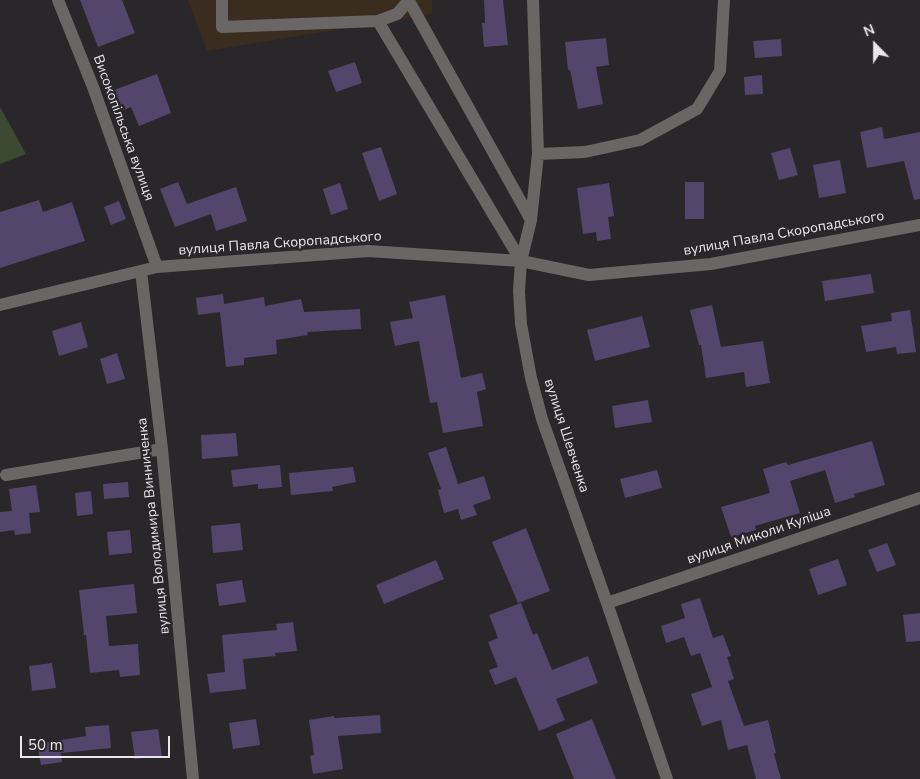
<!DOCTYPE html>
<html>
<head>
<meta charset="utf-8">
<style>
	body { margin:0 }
	#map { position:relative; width:920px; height:779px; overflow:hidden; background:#2a272a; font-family:"Nunito Sans",sans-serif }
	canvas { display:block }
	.north { position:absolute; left:850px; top:20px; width:50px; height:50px; -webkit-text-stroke:4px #2a272a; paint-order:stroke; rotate:338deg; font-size:14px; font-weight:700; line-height:20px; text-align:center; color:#eae7ea }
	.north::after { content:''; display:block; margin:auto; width:18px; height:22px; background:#eae7ea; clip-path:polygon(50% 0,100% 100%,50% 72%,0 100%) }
	.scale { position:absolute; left:20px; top:736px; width:150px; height:22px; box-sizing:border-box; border:2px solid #eae7ea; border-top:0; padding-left:6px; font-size:15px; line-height:18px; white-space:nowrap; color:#eae7ea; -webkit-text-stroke:4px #2a272a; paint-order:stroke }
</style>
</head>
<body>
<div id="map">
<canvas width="920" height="779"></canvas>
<div class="north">N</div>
<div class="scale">50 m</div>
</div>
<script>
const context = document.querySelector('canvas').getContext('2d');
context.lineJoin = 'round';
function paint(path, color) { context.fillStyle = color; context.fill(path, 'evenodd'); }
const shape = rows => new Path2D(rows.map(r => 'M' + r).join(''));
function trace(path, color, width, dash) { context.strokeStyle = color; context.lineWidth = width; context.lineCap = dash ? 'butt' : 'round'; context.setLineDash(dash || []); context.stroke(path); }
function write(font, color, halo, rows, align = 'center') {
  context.font = font + ' "Nunito Sans",sans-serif'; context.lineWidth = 5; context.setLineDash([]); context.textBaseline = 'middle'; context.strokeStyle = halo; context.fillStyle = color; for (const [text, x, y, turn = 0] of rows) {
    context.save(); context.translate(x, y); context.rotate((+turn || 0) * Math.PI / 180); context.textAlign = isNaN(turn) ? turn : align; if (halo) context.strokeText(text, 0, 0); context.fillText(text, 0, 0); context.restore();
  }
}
paint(shape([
	[188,0,432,0,432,14,207,51]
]), '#3b2c20');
paint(shape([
	[0,107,26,154,0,164]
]), '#3c4933');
paint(shape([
	[80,0,122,0,135,33,98,47],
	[484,0,503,0,508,45,484,47,482,23,485,23],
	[606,38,609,65,596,67,603,104,578,109,570,70,568,70,565,42],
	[781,39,782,56,755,58,753,41],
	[355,62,362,83,336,92,328,71],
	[157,74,171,113,139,126,131,107,122,111,114,90],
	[762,75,763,94,745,95,744,77],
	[882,127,884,139,920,132,920,199,914,200,904,161,867,168,860,132],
	[381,147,397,194,379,201,362,153],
	[790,148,798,175,779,180,771,153],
	[840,160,846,193,819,198,813,165],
	[178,182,187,204,236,187,247,221,216,231,211,214,175,227,160,189],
	[685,182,704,182,704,219,685,219],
	[340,183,348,209,331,215,323,189],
	[609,183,614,216,608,217,611,239,597,241,596,232,583,234,577,188],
	[39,200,43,212,72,202,85,241,0,268,0,212],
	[119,201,126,219,111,225,104,207],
	[871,274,874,293,825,301,822,281],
	[223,294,224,304,264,297,265,306,301,299,304,312,360,309,361,329,307,332,308,335,276,340,277,354,244,358,244,365,226,367,220,312,198,315,196,298],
	[445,295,461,378,482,373,486,389,477,392,483,426,443,433,437,402,430,403,419,341,395,346,390,322,413,318,409,302],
	[712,305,721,347,763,341,770,383,746,387,744,372,706,378,701,345,699,345,690,310],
	[910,310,916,352,897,354,896,347,866,352,861,326,892,321,891,313],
	[642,316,650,347,595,361,587,330],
	[81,322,88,347,59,356,52,331],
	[117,353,125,379,107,384,100,359],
	[648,400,652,422,615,428,612,406],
	[236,433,238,456,202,459,201,435],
	[872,441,885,485,854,494,855,497,835,503,825,470,790,481,800,513,755,526,756,530,731,537,721,507,770,493,763,469,786,462,788,465],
	[446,447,458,484,484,476,491,499,473,505,477,515,461,520,458,509,444,513,438,490,441,489,428,453],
	[280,465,282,487,258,489,258,484,233,487,231,470],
	[353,467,356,482,332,487,333,491,291,495,289,473],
	[657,470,662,488,625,498,620,479],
	[128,482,129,497,104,499,103,484],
	[36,485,40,512,29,513,31,533,15,535,14,530,0,532,0,512,12,511,9,489],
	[91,491,93,514,77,516,75,493],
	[240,523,243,550,213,553,211,526],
	[526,528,550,591,518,603,492,542],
	[130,530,132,553,109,555,107,532],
	[887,543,896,565,877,572,868,550],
	[838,559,847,585,818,595,809,569],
	[436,560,444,579,384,604,376,585],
	[242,580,246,602,219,606,216,584],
	[134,584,137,613,106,616,109,646,138,644,140,675,120,677,119,670,90,673,86,635,84,635,79,590],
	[700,598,713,638,723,635,731,656,727,657,734,679,728,681,744,726,768,720,776,753,774,754,781,779,756,779,747,745,728,750,721,720,702,726,691,694,712,687,700,653,691,656,684,637,666,643,661,626,685,618,681,604],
	[521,603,533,635,537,633,552,670,588,656,598,683,556,699,565,720,539,731,516,677,495,685,489,670,498,667,488,642,498,638,489,615],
	[920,613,920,641,906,642,903,615],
	[293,622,297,651,275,653,276,656,243,659,246,689,210,693,207,674,225,672,222,635,277,630,276,624],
	[52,663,56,688,32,691,29,666],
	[380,715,381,733,338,736,343,769,313,774,310,756,314,755,309,720,334,716,334,718],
	[256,719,260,745,233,749,229,723],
	[592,719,616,779,574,779,556,734],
	[109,725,111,748,61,753,62,762,41,765,37,744,86,736,85,727],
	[158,729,162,756,135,759,131,732]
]), '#53456c');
trace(shape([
	[58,0,93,87,157,267],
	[222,0,222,27,378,21,397,14,409,0],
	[533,0,538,154,531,220,521,261,519,291,521,324,531,378,542,419,607,603,667,779],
	[409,1,531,220],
	[378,21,521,261],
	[538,154,585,152,640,140,697,109,720,71,724,0],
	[141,271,162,449,193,779],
	[0,305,157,267,368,251,521,261,589,275,711,264,920,225],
	[6,475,162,449],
	[607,603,920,498]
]), '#696665', 12);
write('14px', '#eae7ea', '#2a272a', [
	["Високопільська вулиця",123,128,70],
	["вулиця Павла Скоропадського",784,234,-10],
	["вулиця Павла Скоропадського",280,244,-4],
	["вулиця Шевченка",566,436,72],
	["вулиця Володимира Винниченка",154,526,-96],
	["вулиця Миколи Куліша",759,536,-19]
]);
</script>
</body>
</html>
